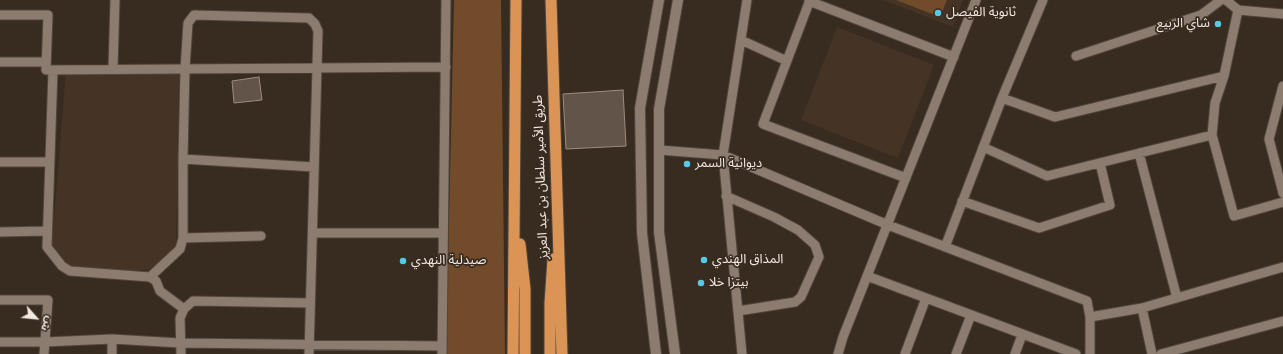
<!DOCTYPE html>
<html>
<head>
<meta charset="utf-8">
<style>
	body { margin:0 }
	#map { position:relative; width:1283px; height:354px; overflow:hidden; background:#382b20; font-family:Overpass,"Noto Sans Arabic",sans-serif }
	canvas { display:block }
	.north { position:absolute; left:16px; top:298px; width:40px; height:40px; -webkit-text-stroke:3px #382b20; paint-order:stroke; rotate:117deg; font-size:11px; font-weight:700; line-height:16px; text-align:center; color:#f0e8e1 }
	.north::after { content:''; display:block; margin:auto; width:14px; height:18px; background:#f0e8e1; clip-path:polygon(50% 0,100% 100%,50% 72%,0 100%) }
</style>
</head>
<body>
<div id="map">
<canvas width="1283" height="354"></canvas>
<div class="north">ش</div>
</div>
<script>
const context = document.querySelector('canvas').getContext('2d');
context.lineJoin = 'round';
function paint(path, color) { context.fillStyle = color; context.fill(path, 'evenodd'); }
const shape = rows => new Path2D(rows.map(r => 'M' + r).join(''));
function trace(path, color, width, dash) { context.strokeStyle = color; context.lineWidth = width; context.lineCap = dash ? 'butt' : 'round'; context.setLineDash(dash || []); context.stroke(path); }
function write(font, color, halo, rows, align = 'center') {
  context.font = font + ' Overpass,"Noto Sans Arabic",sans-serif'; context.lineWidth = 3.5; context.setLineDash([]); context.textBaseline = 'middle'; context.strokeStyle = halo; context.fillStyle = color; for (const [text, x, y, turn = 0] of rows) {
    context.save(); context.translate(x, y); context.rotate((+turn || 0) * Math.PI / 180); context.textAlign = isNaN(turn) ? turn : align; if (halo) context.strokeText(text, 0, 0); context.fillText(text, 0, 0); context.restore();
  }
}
paint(shape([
	[883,0,963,0,953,27],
	[837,27,934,65,898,158,801,120],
	[66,70,179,72,176,250,148,270,73,270,52,245]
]), '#453425');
paint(shape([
	[454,0,501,0,505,354,446,354],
	[896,0,947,0,940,17]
]), '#724b2a');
const building = shape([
	[259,77,262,100,234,103,232,81,259,77],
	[623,90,626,146,566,149,563,94,623,90]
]);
paint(building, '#625448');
trace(building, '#9d8d80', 1);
const minor = shape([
	[810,0,763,124,906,178],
	[1226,0,1238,10,1283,14],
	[809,1,954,57],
	[1238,10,1224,76,1215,103,1212,135,1234,216,1283,202],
	[0,15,48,15,46,70,446,67],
	[741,40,787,61],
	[1076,56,1201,15,1221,0],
	[0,62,46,62],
	[113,69,115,0],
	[53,70,47,247,62,266,70,271,150,277,156,281,160,291,184,309],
	[1283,86,1269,139,1283,193],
	[1002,98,1055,117,1224,76],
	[983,147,1047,176,1212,135],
	[659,150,723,155,888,225,1087,301,1090,317],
	[1139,153,1177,298],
	[183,159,314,167],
	[0,162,50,162],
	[726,196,774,217,798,230,815,245,819,257,801,297,795,302,738,311],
	[962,201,1039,228,1110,205,1100,163],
	[0,232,47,231],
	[313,233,443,233],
	[183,238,261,236],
	[945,247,1002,98,1043,0],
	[867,276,1076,354],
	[150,277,180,249,183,238,183,159,185,69,188,23,194,15,309,18,315,24,318,31,309,354],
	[0,300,48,300,44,354],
	[112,339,112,354],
	[0,342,45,342,112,339,180,343,442,346],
	[181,354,180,318,184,309,193,301,310,303],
	[442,354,446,0],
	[742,354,723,155,747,0],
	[838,354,843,337,976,0],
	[905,354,926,298],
	[956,354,971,315],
	[1015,354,1022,335],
	[1090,354,1090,317,1142,308],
	[1152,354,1142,308,1283,267],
	[1161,354,1283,321]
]);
const tertiary = shape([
	[656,354,642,233,640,108,659,0],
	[675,354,659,232,659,109,678,0]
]);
const trunk = shape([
	[551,0,562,354],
	[520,244,525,289,525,354],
	[513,354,516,0],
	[550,354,550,303,553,259]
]);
trace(minor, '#51463d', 11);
trace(tertiary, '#51463d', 12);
trace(trunk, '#51463d', 13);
trace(minor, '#8b7c6f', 9);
trace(tertiary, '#8b7c6f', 10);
trace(trunk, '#da9556', 11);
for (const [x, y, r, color] of [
	[938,13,4,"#58c9e4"],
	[1218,24,4,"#58c9e4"],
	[687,164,4,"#58c9e4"],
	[704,260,4,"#58c9e4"],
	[403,261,4,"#58c9e4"],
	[701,283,4,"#58c9e4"]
]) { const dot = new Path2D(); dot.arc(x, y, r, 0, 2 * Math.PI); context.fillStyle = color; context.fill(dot); trace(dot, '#382b20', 1.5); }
write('13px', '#f0e8e1', '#382b20', [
	["ثانوية الفيصل",946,13],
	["شاي الربيع",1210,24,"right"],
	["ديوانية السمر",695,164],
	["المذاق الهندي",712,260],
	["صيدلية النهدي",411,261],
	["بيتزا خلا",709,283]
], 'left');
write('13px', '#f0e8e1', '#382b20', [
	["طريق الأمير سلطان بن عبد العزيز",542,177,-92]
]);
</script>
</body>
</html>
